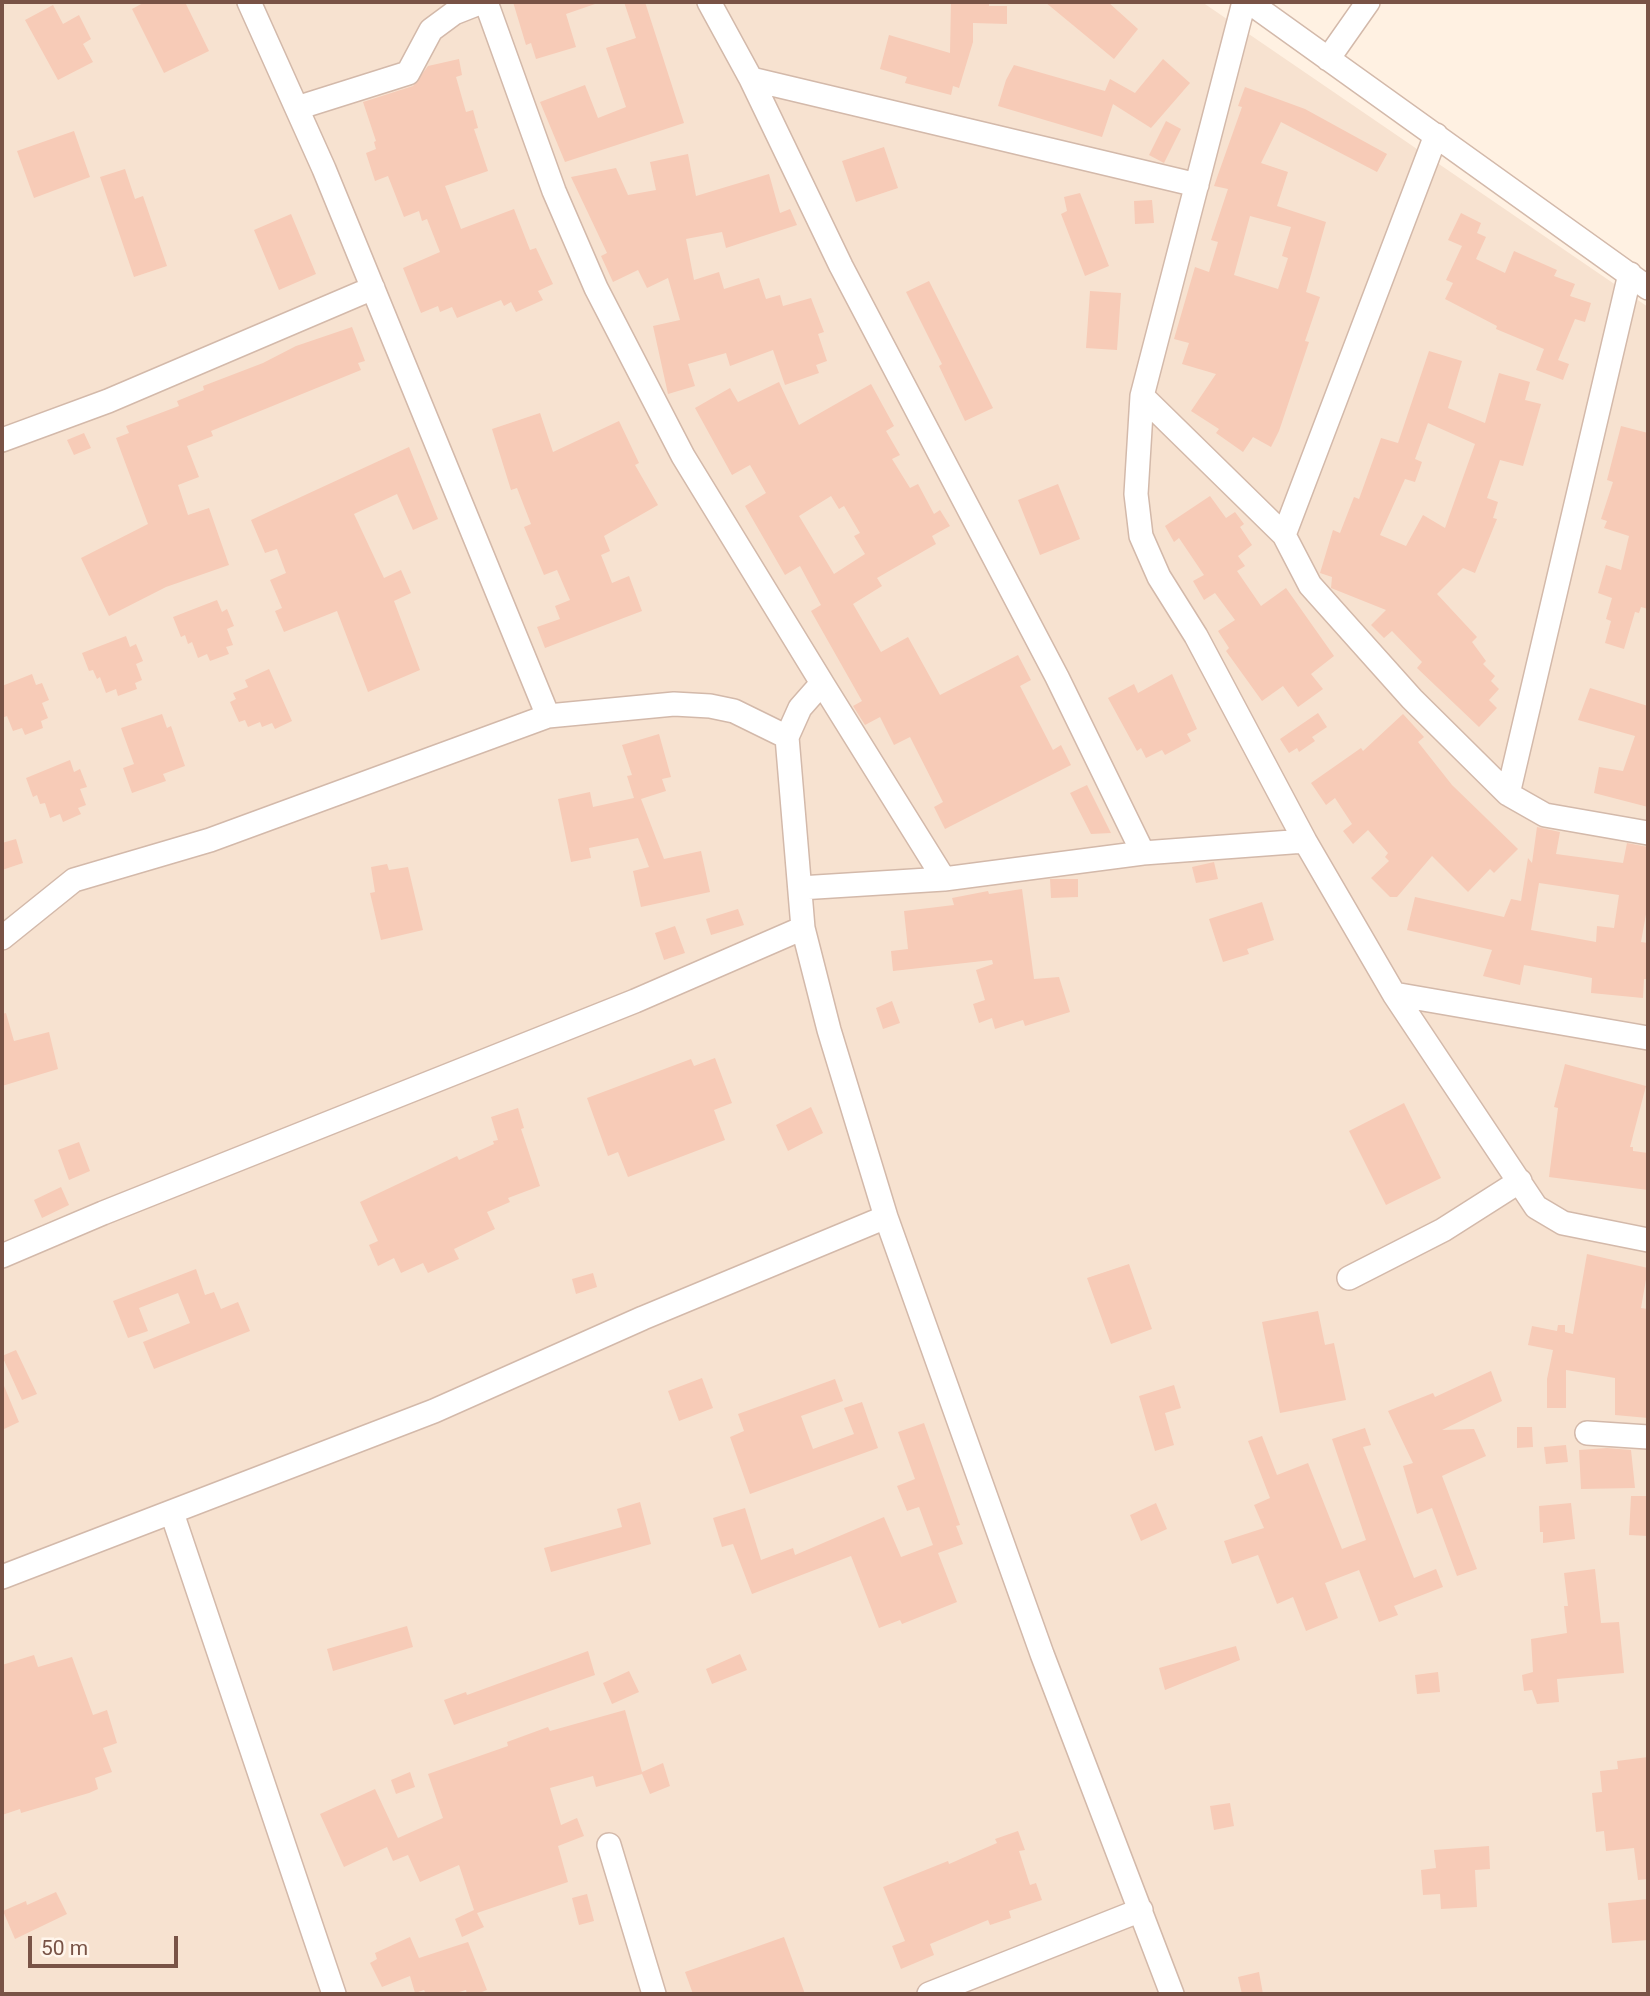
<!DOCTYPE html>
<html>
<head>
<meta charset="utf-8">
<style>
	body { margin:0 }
	#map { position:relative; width:1650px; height:1996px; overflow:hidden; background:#fff1e2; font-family:Roboto,sans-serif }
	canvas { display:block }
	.frame { position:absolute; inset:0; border:4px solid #795346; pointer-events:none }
	.scale { position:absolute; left:28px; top:1936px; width:150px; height:32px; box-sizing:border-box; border:4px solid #795346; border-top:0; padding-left:9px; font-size:21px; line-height:24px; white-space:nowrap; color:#795346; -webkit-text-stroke:5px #fff5eb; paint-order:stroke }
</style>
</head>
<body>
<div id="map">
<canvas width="1650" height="1996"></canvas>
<div class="frame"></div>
<div class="scale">50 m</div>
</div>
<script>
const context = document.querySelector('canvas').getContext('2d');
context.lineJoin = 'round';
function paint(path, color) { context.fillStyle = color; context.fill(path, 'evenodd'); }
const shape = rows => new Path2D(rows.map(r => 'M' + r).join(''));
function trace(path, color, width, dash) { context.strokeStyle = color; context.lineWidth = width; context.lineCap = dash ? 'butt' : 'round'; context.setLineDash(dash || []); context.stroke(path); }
paint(shape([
	[2,2,1202,2,1648,307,1648,1994,2,1994]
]), '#f7e2d0');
paint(shape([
	[145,2,185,2,209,51,164,73,132,9],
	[513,2,595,2,595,4,566,14,576,47,536,59,531,43,526,45],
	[624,2,645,2,684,123,565,162,540,102,585,85,598,118,626,107,606,48,636,38],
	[951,2,989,2,989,6,1007,6,1007,24,973,23,973,42,959,88,953,86,951,95,905,83,907,77,880,69,889,35,950,53],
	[1045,2,1108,2,1138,29,1114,59],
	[53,5,63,24,79,15,91,39,83,44,93,62,58,80,25,20],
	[459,59,462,75,456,77,466,112,473,110,478,128,474,129,488,171,445,186,461,229,514,209,530,250,536,248,553,284,538,291,543,300,516,312,511,302,504,306,501,300,457,318,452,307,440,312,438,306,421,313,403,268,440,252,427,219,422,221,419,211,404,217,388,176,375,181,366,153,376,149,374,142,376,141,363,102,413,86,428,66],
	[1163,59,1190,83,1151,128,1113,104,1102,137,998,106,1006,80,1014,65,1105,91,1110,79,1135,93],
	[1245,87,1305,109,1387,154,1377,172,1281,122,1261,163,1288,172,1277,206,1326,222,1306,292,1320,297,1305,341,1309,342,1279,431,1271,447,1253,437,1243,452,1216,433,1219,429,1191,411,1216,374,1182,364,1189,343,1174,339,1195,267,1209,272,1218,242,1211,240,1228,189,1214,186,1242,107,1238,106],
	[1250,216,1291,227,1282,256,1288,258,1278,289,1234,275],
	[1166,121,1181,129,1164,163,1149,155],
	[74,131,90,177,34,198,17,151],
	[884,147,898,188,856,202,842,161],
	[688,154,696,196,769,174,780,213,790,209,797,225,726,248,722,232,686,239,694,280,719,272,724,289,759,278,766,299,780,295,783,306,811,298,824,332,818,334,827,361,816,365,819,373,785,385,773,350,730,366,726,353,688,364,695,386,668,394,653,326,680,320,668,278,647,288,638,270,613,282,601,256,607,253,571,177,616,168,628,195,656,190,650,162],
	[125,169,135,199,143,196,167,266,134,277,100,177],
	[1080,193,1109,266,1085,276,1061,214,1067,211,1064,197],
	[1152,200,1154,223,1135,224,1134,201],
	[1461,213,1481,223,1477,233,1486,237,1476,259,1505,273,1514,251,1557,270,1554,276,1575,284,1570,296,1591,303,1585,322,1575,319,1558,360,1569,364,1563,380,1536,370,1544,349,1496,329,1497,326,1445,299,1453,283,1446,280,1462,246,1448,240],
	[291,214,316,274,279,290,254,230],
	[929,281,993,408,965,421,939,366,942,364,906,292],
	[1090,291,1121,293,1117,350,1086,348],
	[352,327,365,361,358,363,361,370,211,431,213,436,187,446,199,477,178,485,188,515,209,508,229,565,166,587,109,616,81,558,148,524,116,438,129,433,126,426,179,406,177,401,204,390,203,386,263,363,296,346],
	[1429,351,1462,361,1448,408,1485,423,1499,373,1530,382,1525,400,1541,404,1523,466,1500,460,1487,498,1498,502,1493,518,1497,519,1475,573,1463,568,1437,594,1477,637,1472,642,1486,661,1483,664,1495,676,1491,681,1499,689,1489,700,1497,708,1479,727,1417,668,1422,662,1392,631,1384,638,1371,625,1386,610,1331,588,1332,577,1320,573,1333,530,1340,533,1354,497,1359,499,1381,438,1398,443],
	[1428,423,1475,444,1445,528,1423,515,1406,546,1380,535,1405,479,1415,482,1422,462,1415,459],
	[779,382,799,425,871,384,894,426,886,431,900,455,892,459,910,488,918,484,934,514,940,510,950,526,932,536,936,544,877,578,882,586,853,604,881,652,908,637,940,695,1018,655,1031,680,1020,686,1053,750,1061,745,1071,765,945,829,934,807,943,802,910,737,894,745,880,717,865,725,853,706,862,701,811,611,821,605,800,566,785,575,745,506,766,493,750,465,732,475,695,408,730,388,738,402],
	[831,496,839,509,844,506,860,533,854,536,865,554,834,574,799,516],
	[540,413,553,452,619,421,639,463,635,465,658,505,604,536,610,551,601,555,612,583,629,576,642,611,545,648,537,627,560,619,555,606,570,600,557,570,544,575,524,527,531,524,517,488,511,490,492,429],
	[1621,426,1648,433,1648,609,1641,607,1639,613,1635,612,1624,649,1605,643,1611,621,1606,619,1612,598,1598,593,1606,565,1621,570,1629,536,1604,528,1607,521,1601,519,1613,482,1607,480],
	[84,433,91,448,74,455,67,440],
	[409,447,438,519,413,530,397,494,354,514,384,578,401,570,411,593,394,601,420,670,368,692,337,611,284,632,275,611,282,608,270,580,286,573,277,549,265,553,251,520],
	[1058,484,1080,539,1040,555,1018,500],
	[1210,496,1226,518,1235,512,1244,524,1240,527,1252,545,1238,556,1245,566,1237,571,1261,606,1286,588,1334,656,1311,674,1323,689,1298,707,1283,686,1262,701,1226,651,1229,648,1218,631,1235,620,1215,593,1204,600,1193,581,1204,575,1179,538,1174,542,1165,526],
	[217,600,222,612,227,609,234,626,227,629,233,645,226,647,229,654,210,661,207,654,198,658,192,642,188,644,185,635,181,637,173,617],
	[126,636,130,647,136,644,143,661,136,664,142,680,135,683,137,689,118,696,116,689,106,693,100,677,97,679,93,670,89,671,82,653],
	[269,669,292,721,275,729,272,723,262,727,260,722,248,727,245,720,239,722,230,702,236,699,233,693,248,687,245,680],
	[32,674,36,685,42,683,49,700,42,703,48,718,41,721,43,728,25,735,22,728,13,731,7,716,2,718,2,686],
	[1172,674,1197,729,1187,734,1191,741,1165,755,1162,750,1146,758,1141,748,1137,751,1108,698,1134,684,1138,693],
	[1590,688,1648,706,1648,807,1594,793,1599,767,1623,771,1635,736,1578,720],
	[1318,713,1327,727,1312,737,1315,741,1299,752,1297,748,1289,753,1280,739],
	[162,714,167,728,171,726,185,766,163,774,166,781,132,793,123,768,134,764,121,728],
	[1403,714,1424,737,1418,742,1452,785,1518,849,1494,873,1490,869,1468,892,1432,856,1397,897,1390,897,1371,878,1389,861,1385,857,1388,853,1368,830,1353,844,1343,831,1352,824,1335,798,1326,805,1311,783,1361,748,1363,751],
	[659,734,671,777,662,779,666,791,641,799,664,859,701,851,710,892,641,907,633,871,649,867,638,838,589,848,591,858,571,862,558,799,590,792,593,807,634,798,627,776,632,775,622,745],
	[70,760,74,772,80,769,87,787,80,789,86,805,78,808,81,814,63,822,60,814,50,818,45,803,40,804,37,795,33,797,26,778],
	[1087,785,1111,833,1091,834,1070,793],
	[1537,827,1560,832,1556,854,1623,863,1627,843,1648,847,1648,903,1641,942,1648,943,1648,979,1644,979,1643,998,1591,993,1592,978,1524,965,1520,985,1483,976,1492,950,1407,930,1415,897,1504,917,1511,899,1521,901,1528,858,1532,863],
	[1539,883,1619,895,1614,928,1597,926,1596,942,1531,930],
	[16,839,23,863,2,870,2,843],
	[1214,862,1218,879,1196,883,1192,867],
	[387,864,389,870,408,867,423,930,381,940,370,893,375,892,371,867],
	[1050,879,1078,879,1078,897,1051,898],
	[1022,889,1034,979,1059,977,1070,1012,1025,1026,1023,1020,995,1029,992,1018,979,1023,973,1004,985,1000,976,970,993,964,992,960,893,971,891,951,908,949,904,911,954,905,952,898,988,891,989,894],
	[1262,902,1274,940,1247,949,1249,954,1223,962,1209,919],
	[738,909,744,925,711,935,706,919],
	[675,926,685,953,664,960,655,933],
	[892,1001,900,1023,883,1029,876,1008],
	[6,1013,14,1041,49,1032,58,1069,2,1086,2,1014],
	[715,1058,732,1103,714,1110,725,1140,628,1177,618,1152,608,1156,587,1098,691,1059,694,1066],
	[1565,1064,1646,1086,1630,1147,1633,1147,1633,1151,1648,1153,1648,1190,1549,1177,1558,1108,1554,1107],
	[1404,1103,1441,1178,1386,1205,1349,1131],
	[811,1107,823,1133,788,1151,776,1125],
	[518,1108,524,1128,521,1129,540,1186,508,1198,510,1202,487,1212,495,1229,454,1249,459,1259,428,1273,423,1263,401,1273,394,1258,378,1266,369,1245,378,1241,360,1202,457,1156,459,1160,494,1144,493,1141,498,1140,491,1117],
	[79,1142,90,1171,69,1180,58,1150],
	[61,1187,69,1205,42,1218,34,1200],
	[1587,1254,1648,1268,1641,1308,1648,1309,1648,1418,1615,1415,1615,1378,1566,1370,1566,1408,1547,1408,1547,1379,1553,1350,1528,1345,1532,1326,1557,1331,1558,1325,1565,1325,1565,1332,1573,1334],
	[1129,1264,1152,1329,1111,1344,1087,1278],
	[196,1269,205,1295,214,1292,221,1309,238,1302,250,1331,154,1369,143,1342,190,1323,178,1293,139,1308,148,1331,128,1338,113,1301],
	[593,1273,597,1287,576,1294,572,1279],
	[1318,1311,1325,1345,1334,1343,1346,1400,1280,1413,1262,1322],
	[16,1350,37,1394,22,1400,2,1356],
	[1491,1371,1502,1401,1442,1430,1474,1429,1486,1456,1442,1476,1477,1569,1457,1576,1432,1508,1417,1514,1403,1466,1413,1463,1388,1411,1433,1393,1435,1397],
	[702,1378,713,1408,679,1421,668,1391],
	[835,1379,843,1401,801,1416,813,1449,854,1434,844,1408,862,1402,878,1448,750,1494,730,1437,744,1431,738,1414],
	[2,1381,19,1422,2,1430],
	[1174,1385,1181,1408,1165,1413,1174,1445,1155,1451,1139,1396],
	[924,1423,960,1525,956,1526,963,1544,938,1553,957,1602,902,1624,900,1620,879,1628,851,1556,752,1594,733,1544,722,1547,713,1518,745,1508,761,1560,793,1548,795,1555,884,1517,901,1557,933,1545,919,1507,907,1511,897,1486,915,1479,898,1432],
	[1517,1427,1532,1427,1533,1447,1517,1448],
	[1365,1428,1371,1445,1363,1447,1414,1578,1436,1569,1443,1587,1394,1606,1398,1615,1379,1622,1359,1570,1325,1583,1338,1618,1306,1631,1293,1597,1277,1604,1258,1555,1232,1564,1224,1541,1264,1528,1254,1505,1270,1498,1248,1441,1262,1436,1277,1475,1308,1463,1342,1549,1366,1540,1332,1439],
	[1566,1445,1568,1462,1546,1464,1544,1447],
	[1607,1448,1631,1450,1635,1488,1581,1489,1579,1450],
	[1631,1496,1648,1496,1648,1536,1629,1535],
	[640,1502,651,1544,551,1572,544,1548,622,1527,617,1509],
	[1156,1503,1167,1529,1141,1541,1130,1515],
	[1571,1503,1575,1539,1543,1543,1543,1532,1540,1532,1539,1506],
	[1595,1569,1601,1623,1619,1622,1624,1673,1557,1679,1559,1702,1537,1704,1532,1690,1524,1691,1522,1675,1533,1672,1531,1639,1567,1633,1564,1606,1568,1606,1564,1573],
	[407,1626,413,1647,333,1671,327,1649],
	[1236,1646,1240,1660,1165,1690,1159,1668],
	[588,1651,595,1675,454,1725,444,1700,466,1692,467,1695],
	[740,1654,747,1670,712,1684,706,1669],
	[34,1655,38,1667,72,1657,93,1715,107,1710,117,1743,103,1748,112,1772,95,1778,98,1789,89,1793,21,1813,20,1809,2,1815,2,1665],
	[629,1671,639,1692,612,1704,603,1683],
	[1438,1672,1440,1692,1417,1694,1415,1675],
	[625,1710,642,1772,663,1763,670,1786,650,1794,642,1774,596,1787,593,1776,550,1788,561,1825,577,1818,584,1836,558,1846,568,1882,477,1913,484,1927,462,1937,455,1919,474,1910,459,1865,420,1882,408,1855,393,1861,387,1847,344,1867,320,1814,375,1789,398,1838,443,1818,428,1774,508,1746,507,1742,548,1727,550,1731],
	[1648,1757,1648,1879,1638,1880,1634,1848,1606,1851,1604,1831,1596,1832,1592,1793,1602,1792,1600,1771,1618,1769,1617,1761],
	[410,1772,415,1787,396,1794,391,1780],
	[1230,1803,1234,1826,1214,1830,1210,1806],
	[1018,1831,1025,1850,1019,1851,1030,1885,1036,1883,1042,1900,1009,1911,1011,1918,990,1925,988,1920,930,1944,934,1955,901,1969,892,1946,905,1941,883,1887,948,1861,949,1864,997,1843,995,1839],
	[1489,1846,1490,1869,1475,1870,1477,1907,1441,1909,1440,1894,1423,1895,1421,1870,1436,1868,1434,1850],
	[56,1892,67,1914,15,1939,3,1911,26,1901,27,1905],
	[587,1894,594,1921,579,1925,572,1898],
	[1648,1899,1648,1940,1612,1943,1608,1903],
	[410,1937,419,1958,468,1942,487,1990,477,1994,467,1994,466,1990,452,1994,426,1994,424,1990,415,1993,410,1976,382,1987,370,1963,377,1959,375,1953],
	[784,1937,805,1994,693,1994,685,1972],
	[1259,1972,1263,1994,1242,1994,1238,1977]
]), '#f7cbb7');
const minor = shape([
	[249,2,324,169,548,716],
	[486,2,554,191,596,288,683,456,822,683,800,708,787,737,803,928,829,1030,886,1217,1042,1654,1172,1994],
	[709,2,751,79,841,266,1057,677,1143,853],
	[1244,2,1142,396,1136,494,1141,536,1159,577,1196,636,1305,841,1394,994,1536,1207,1563,1223,1648,1240],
	[1249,2,1648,288],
	[1328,59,1368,2],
	[751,79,1197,185],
	[297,108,408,73,431,30,454,13,482,2],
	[1142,396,1284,535,1310,585,1412,699,1508,794,1545,815,1648,833],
	[2,440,108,401,373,288],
	[1284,535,1436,135],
	[822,683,944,879],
	[1508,794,1630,274],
	[800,888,944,879,1143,853,1305,841],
	[2,938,74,880,210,840,548,716,674,704,710,706,734,711,787,737],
	[1394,994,1648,1038],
	[2,1256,103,1213,635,1001,803,928],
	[1349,1278,1443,1230,1520,1181],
	[1587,1433,1648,1437],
	[172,1513,334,1994],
	[2,1577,434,1411,643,1318,886,1217],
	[609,1845,654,1994],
	[929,1994,1141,1910]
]);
trace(minor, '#d3b9aa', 26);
trace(minor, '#fff', 23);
</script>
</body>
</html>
